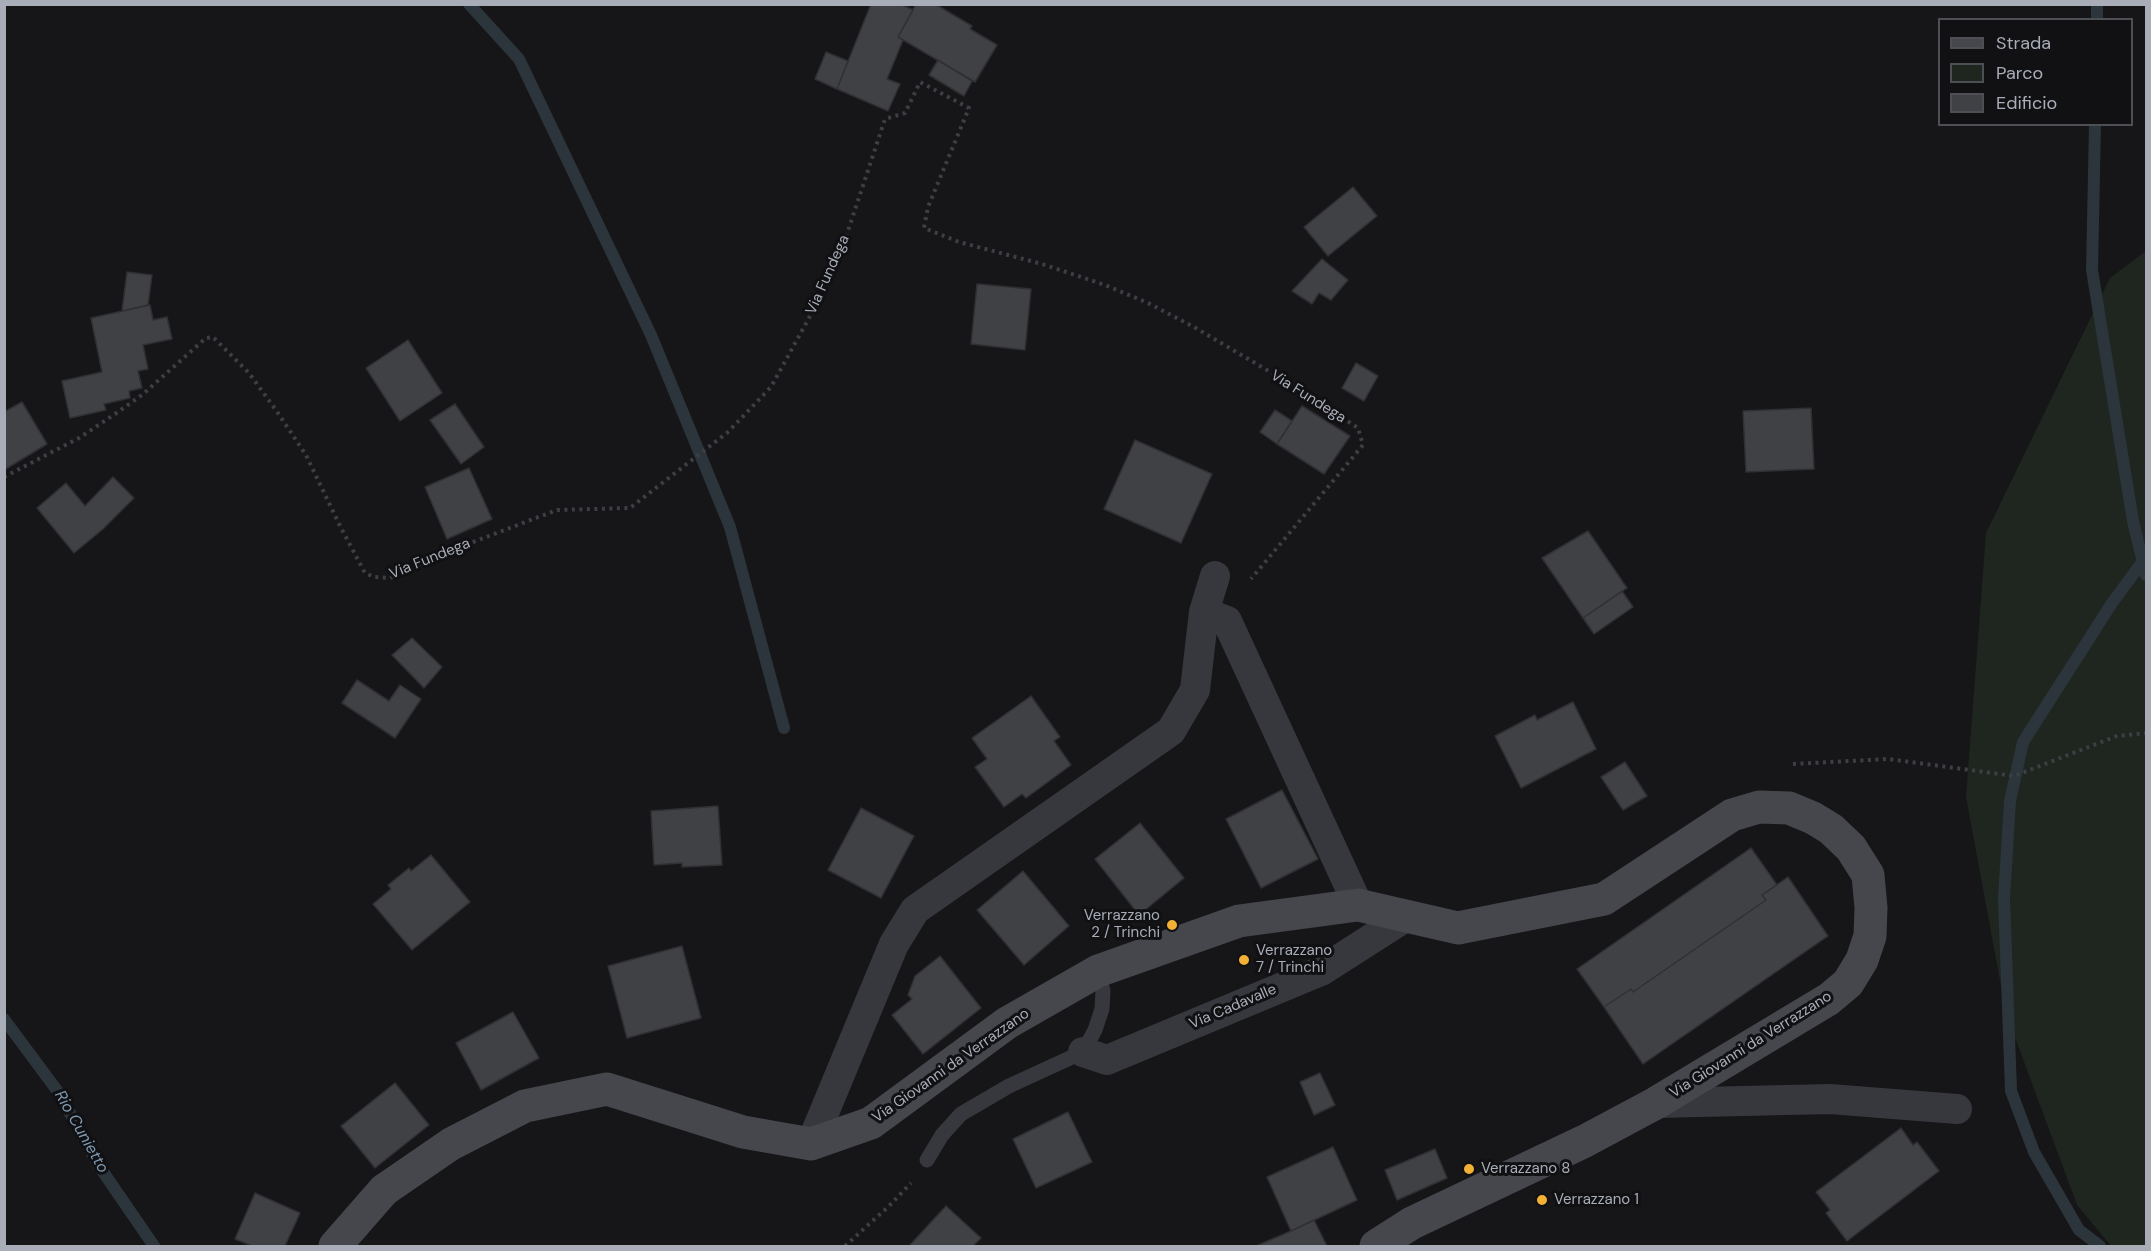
<!DOCTYPE html>
<html>
<head>
<meta charset="utf-8">
<style>
	body { margin:0 }
	#map { position:relative; width:2151px; height:1251px; overflow:hidden; background:#161618; font-family:"DM Sans",sans-serif }
	canvas { display:block }
	.frame { position:absolute; inset:0; border:6px solid #a8adb8; pointer-events:none }
	.legend { position:absolute; left:1938px; top:18px; width:195px; height:108px; box-sizing:border-box; background:#111113; border:2px solid #4d4f55; margin:0; padding:8px 10px; list-style:none; font-size:18px; color:#a8adb8 }
	.legend li { display:flex; align-items:center; gap:12px; height:30px }
	.legend b { width:30px; border:2px solid #4d4f55 }
</style>
</head>
<body>
<div id="map">
<canvas width="2151" height="1251"></canvas>
<div class="frame"></div>
<ul class="legend">
<li><b style="height:8px;background:#45474d"></b>Strada</li>
<li><b style="height:16px;background:#1e261f"></b>Parco</li>
<li><b style="height:16px;background:#404145"></b>Edificio</li>
</ul>
</div>
<script>
const context = document.querySelector('canvas').getContext('2d');
context.lineJoin = 'round';
function paint(path, color) { context.fillStyle = color; context.fill(path, 'evenodd'); }
const shape = rows => new Path2D(rows.map(r => 'M' + r).join(''));
function trace(path, color, width, dash) { context.strokeStyle = color; context.lineWidth = width; context.lineCap = dash ? 'butt' : 'round'; context.setLineDash(dash || []); context.stroke(path); }
function write(font, color, halo, rows, align = 'center') {
  context.font = font + ' "DM Sans",sans-serif'; context.lineWidth = 6; context.setLineDash([]); context.textBaseline = 'middle'; context.strokeStyle = halo; context.fillStyle = color; for (const [text, x, y, turn = 0] of rows) {
    context.save(); context.translate(x, y); context.rotate((+turn || 0) * Math.PI / 180); context.textAlign = isNaN(turn) ? turn : align; if (halo) context.strokeText(text, 0, 0); context.fillText(text, 0, 0); context.restore();
  }
}
paint(shape([
	[2146,251,2146,1246,2111,1246,2077,1205,2006,1013,1966,797,1986,533,2110,278]
]), '#1e261f');
trace(shape([
	[469,4,519,59,651,335,730,527,784,728],
	[2097,20,2097,4],
	[2095,124,2092,270,2133,521,2146,575],
	[4,1019,59,1093,99,1166,154,1246],
	[2100,1246,2079,1230,2034,1152,2011,1091,2004,898,2010,801,2023,742,2112,603,2143,561]
]), '#2c353c', 12);
const building = shape([
	[871,4,900,4,913,10,898,37,903,40,887,79,900,84,888,111,837,89,871,4],
	[916,4,935,4,972,26,970,29,997,45,975,82,898,37,916,4],
	[826,52,848,61,837,89,815,79,826,52],
	[938,60,972,81,964,96,929,75,938,60],
	[1353,187,1377,216,1328,256,1304,227,1353,187],
	[1322,259,1348,280,1331,300,1319,293,1312,304,1292,291,1322,259],
	[127,272,152,275,148,305,122,311,127,272],
	[977,284,1031,289,1025,350,971,344,977,284],
	[150,305,153,320,167,317,172,339,143,345,148,369,138,371,142,388,129,391,130,398,104,404,106,410,70,418,62,381,102,372,91,318,150,305],
	[408,340,442,393,400,421,366,368,408,340],
	[1356,363,1378,376,1364,401,1342,388,1356,363],
	[22,402,47,444,4,470,4,412,22,402],
	[455,404,484,447,461,464,430,420,455,404],
	[1302,406,1350,436,1324,474,1277,444,1302,406],
	[1811,408,1814,469,1746,472,1743,411,1811,408],
	[1275,410,1292,421,1277,444,1260,432,1275,410],
	[1135,440,1212,474,1181,543,1104,509,1135,440],
	[469,468,492,519,447,539,425,487,469,468],
	[113,477,134,498,103,529,74,553,37,508,66,483,85,506,113,477],
	[1588,531,1627,588,1583,618,1542,558,1588,531],
	[1622,591,1633,607,1594,634,1583,618,1622,591],
	[412,638,442,667,424,688,392,655,412,638],
	[357,680,389,701,400,685,421,699,395,738,342,703,357,680],
	[1031,696,1060,737,1054,741,1071,765,1026,798,1022,794,1004,807,975,767,987,759,972,738,1031,696],
	[1573,702,1596,749,1521,788,1495,736,1535,715,1537,720,1573,702],
	[1625,762,1647,796,1623,810,1601,777,1625,762],
	[1282,790,1318,859,1261,888,1226,819,1282,790],
	[718,806,722,865,682,867,682,863,654,865,651,811,718,806],
	[861,808,914,836,881,898,828,870,861,808],
	[1140,823,1184,878,1139,915,1095,859,1140,823],
	[1751,848,1777,885,1762,895,1766,900,1633,992,1631,989,1604,1007,1577,969,1751,848],
	[431,855,470,902,412,950,373,904,391,889,388,885,409,868,411,871,431,855],
	[1023,871,1069,926,1024,965,977,910,1023,871],
	[1788,877,1828,936,1643,1064,1604,1007,1631,989,1633,992,1766,900,1762,895,1788,877],
	[682,946,701,1018,627,1038,608,966,682,946],
	[940,956,981,1008,923,1054,892,1015,912,999,908,995,915,976,940,956],
	[513,1012,539,1058,481,1090,456,1043,513,1012],
	[1320,1073,1335,1105,1314,1115,1300,1082,1320,1073],
	[395,1083,429,1125,375,1168,341,1126,395,1083],
	[1068,1112,1092,1162,1036,1188,1013,1139,1068,1112],
	[1901,1128,1913,1145,1917,1142,1939,1171,1847,1241,1826,1213,1830,1210,1816,1192,1901,1128],
	[1333,1147,1357,1200,1291,1231,1267,1177,1333,1147],
	[1435,1149,1447,1178,1397,1200,1385,1170,1435,1149],
	[255,1193,300,1213,285,1246,252,1246,235,1239,255,1193],
	[946,1206,981,1238,973,1246,909,1246,946,1206],
	[1314,1220,1327,1246,1256,1246,1291,1231,1314,1220]
]);
paint(building, '#404145');
trace(building, '#303034', 1.5);
trace(shape([
	[4,477,79,438,115,414,142,395,206,338,213,337,249,373,278,413,306,455,340,526,365,573,374,577,390,578,460,547,557,510,630,508,728,432,771,387,815,307,840,255,885,119,905,113,920,82,969,108,928,207,924,228,959,242,1042,264,1105,285,1148,303,1194,327,1294,386,1358,428,1363,445,1251,579],
	[1793,764,1888,759,2014,776,2117,736,2146,733],
	[845,1246,888,1207,911,1183]
]), '#3d3f44', 4, [3, 4.5]);
trace(shape([
	[927,1160,942,1135,961,1114,1009,1086,1083,1052,1095,1030,1102,1009,1103,991,1098,971]
]), '#37383d', 15);
trace(shape([
	[1204,612,1227,621,1358,905],
	[1083,1052,1107,1060,1321,971,1407,916],
	[1656,1103,1830,1099,1957,1109],
	[811,1144,894,944,915,910,1171,731,1195,690,1204,612,1215,576]
]), '#37383d', 30);
trace(shape([
	[335,1246,384,1190,451,1144,525,1106,607,1089,743,1132,811,1144,871,1123,1007,1023,1098,971,1239,921,1358,905,1458,928,1604,899,1732,815,1759,807,1789,808,1813,818,1831,829,1851,848,1868,875,1871,908,1870,936,1862,960,1848,983,1829,999,1656,1103,1585,1141,1412,1223,1376,1246]
]), '#45474d', 33);
for (const [x, y, r, color] of [
	[1172,925,6,"#f2b134"],
	[1244,960,6,"#f2b134"],
	[1469,1169,6,"#f2b134"],
	[1542,1200,6,"#f2b134"]
]) { const dot = new Path2D(); dot.arc(x, y, r, 0, 2 * Math.PI); context.fillStyle = color; context.fill(dot); trace(dot, '#111113', 2); }
write('15px', '#a8adb8', '#111113', [
	["Via Fundega",828,275,-66],
	["Via Fundega",1308,397,32],
	["Via Fundega",430,559,-22],
	["Via Cadavalle",1233,1007,-23],
	["Via Giovanni da Verrazzano",1751,1045,-32],
	["Via Giovanni da Verrazzano",951,1066,-35]
]);
write('15px', '#a8adb8', '#111113', [
	["Verrazzano",1160,916,"right"],
	["2 / Trinchi",1160,933,"right"],
	["Verrazzano",1256,951],
	["7 / Trinchi",1256,968],
	["Verrazzano 8",1481,1169],
	["Verrazzano 1",1554,1200]
], 'left');
write('italic 16px', '#7f9bb3', '#111113', [
	["Rio Cunietto",81,1132,60]
]);
</script>
</body>
</html>
